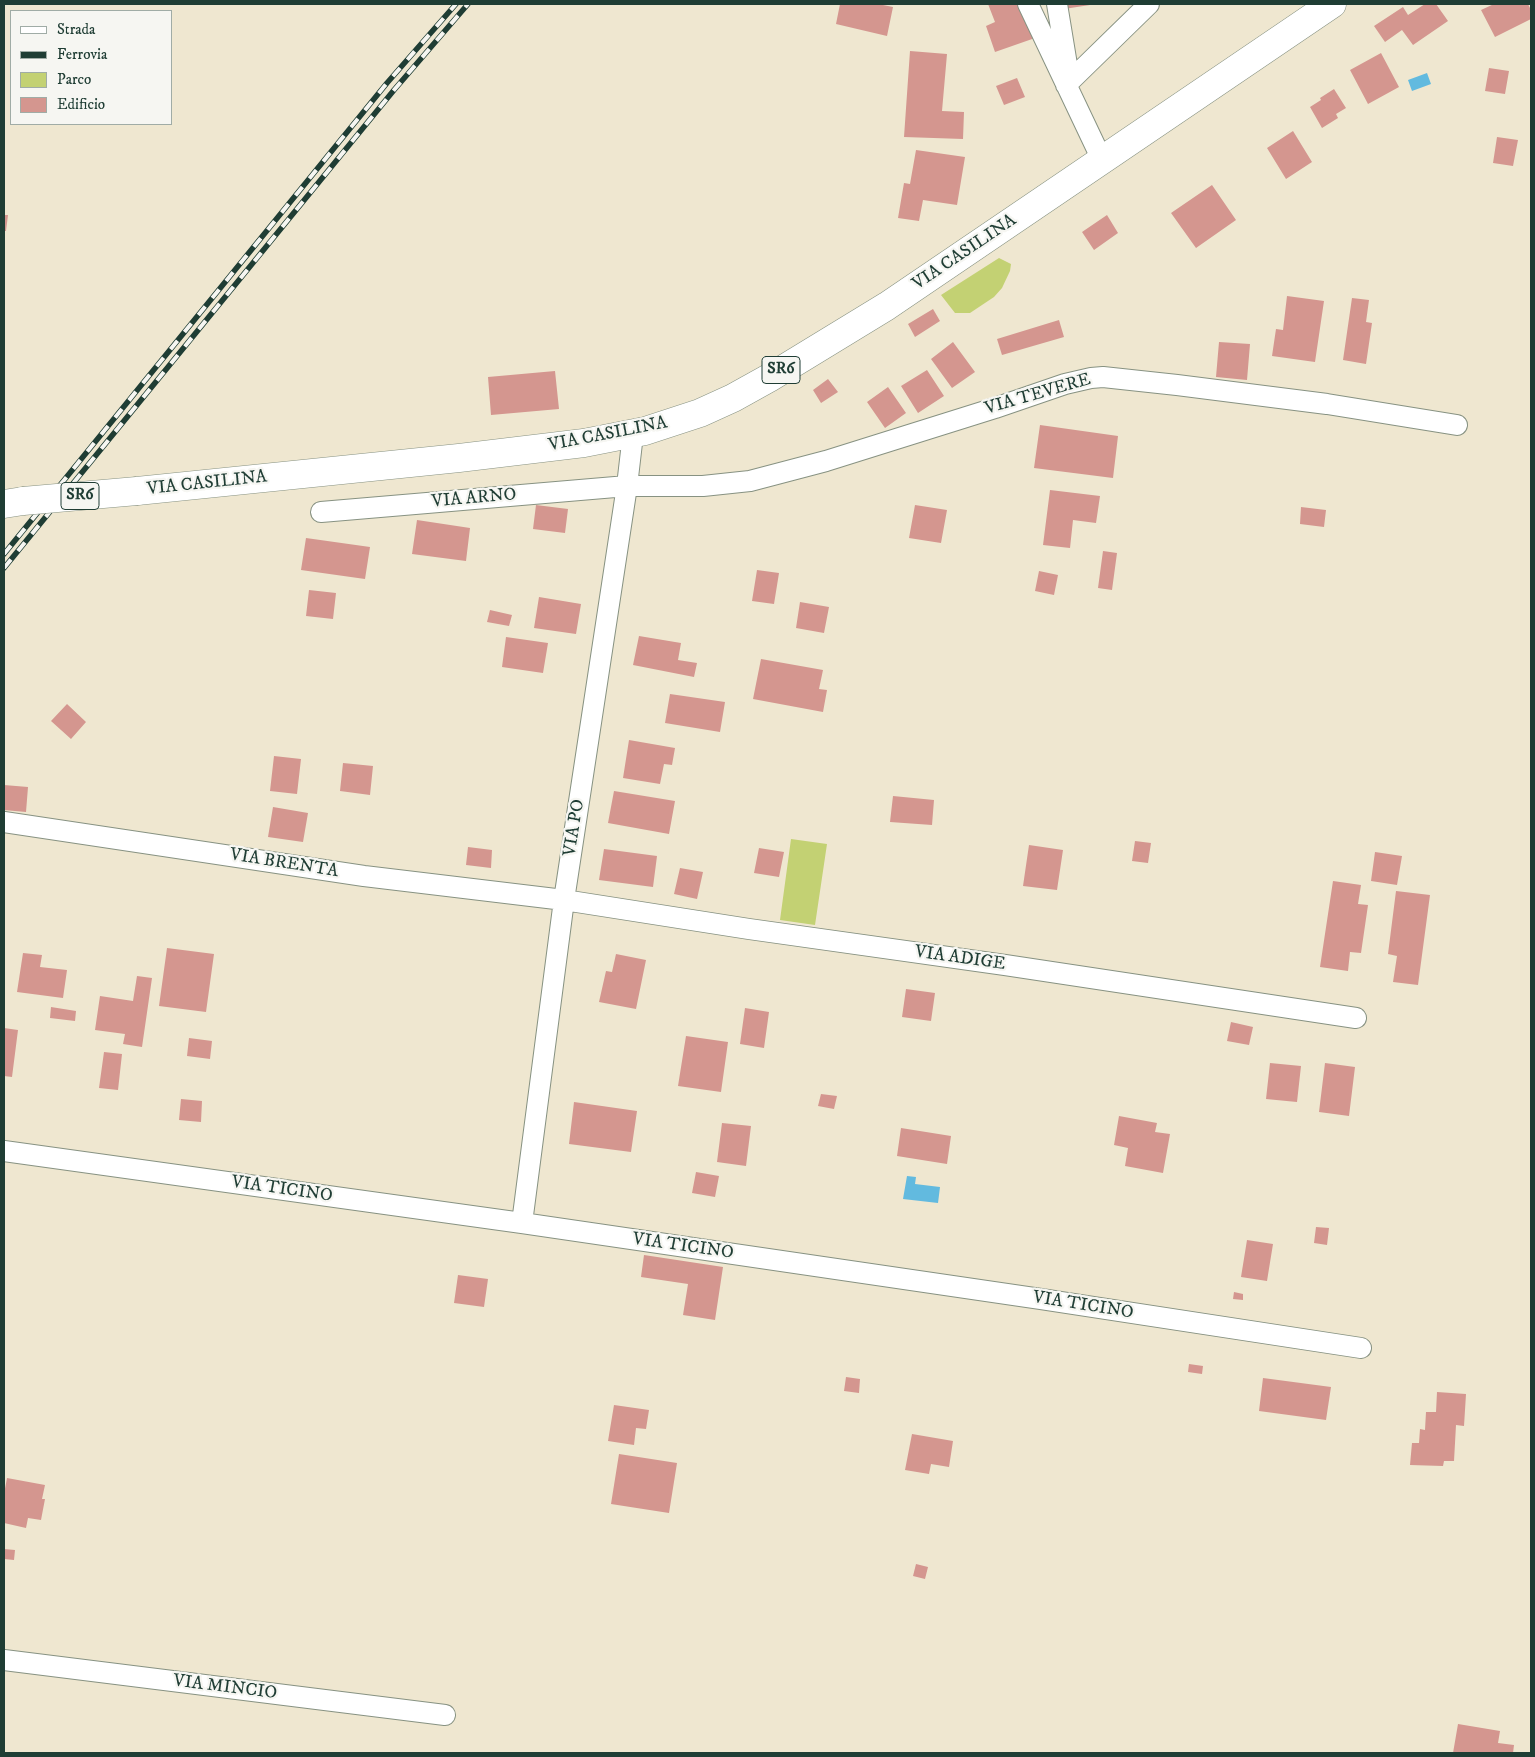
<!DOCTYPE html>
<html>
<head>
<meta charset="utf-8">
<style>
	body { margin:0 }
	#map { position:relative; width:1535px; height:1757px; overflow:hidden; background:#efe7d0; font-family:"IM FELL DW Pica",serif }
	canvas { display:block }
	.frame { position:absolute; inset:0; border:5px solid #1f3d34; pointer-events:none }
	.legend { position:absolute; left:10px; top:10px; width:162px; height:115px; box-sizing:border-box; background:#f6f6f2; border:1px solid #a0aca6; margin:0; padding:6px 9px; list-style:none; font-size:15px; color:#1f3d34 }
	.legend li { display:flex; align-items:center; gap:10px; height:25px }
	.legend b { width:25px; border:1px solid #a0aca6 }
</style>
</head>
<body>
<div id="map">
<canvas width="1535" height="1757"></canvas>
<div class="frame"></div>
<ul class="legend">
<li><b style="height:6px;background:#fff"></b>Strada</li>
<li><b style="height:6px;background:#1f3d34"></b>Ferrovia</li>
<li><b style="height:14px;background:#c3d173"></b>Parco</li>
<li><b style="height:14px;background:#d4968f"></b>Edificio</li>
</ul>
</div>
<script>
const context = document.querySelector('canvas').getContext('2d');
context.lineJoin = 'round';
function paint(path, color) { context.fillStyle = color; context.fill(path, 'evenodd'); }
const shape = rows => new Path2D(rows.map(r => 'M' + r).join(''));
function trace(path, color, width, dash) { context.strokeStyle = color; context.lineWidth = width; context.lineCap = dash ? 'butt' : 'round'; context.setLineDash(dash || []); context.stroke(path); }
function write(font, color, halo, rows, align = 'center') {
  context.font = font + ' "IM FELL DW Pica",serif'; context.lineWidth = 4.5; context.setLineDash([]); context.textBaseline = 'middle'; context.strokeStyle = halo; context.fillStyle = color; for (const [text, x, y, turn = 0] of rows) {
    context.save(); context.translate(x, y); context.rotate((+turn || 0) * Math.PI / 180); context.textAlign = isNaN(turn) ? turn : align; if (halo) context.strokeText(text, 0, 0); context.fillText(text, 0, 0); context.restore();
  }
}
paint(shape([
	[999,258,1011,264,1010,271,1002,288,994,297,970,313,955,313,941,295],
	[791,839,827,844,815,925,780,920]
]), '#c3d173');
paint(shape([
	[1427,73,1431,84,1412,91,1408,80],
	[907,1176,916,1177,915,1184,940,1187,938,1203,903,1199]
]), '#62badf');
paint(shape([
	[840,4,878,4,893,7,887,36,836,24],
	[988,4,1022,4,1035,38,995,52,986,26,995,22],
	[1063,4,1090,4,1090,5,1064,9],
	[1425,4,1436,4,1448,21,1413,45,1402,30,1385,42,1374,26,1403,7,1408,15],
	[1494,4,1528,4,1531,10,1531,19,1495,37,1481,10],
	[910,51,947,54,942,111,964,112,963,139,904,137],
	[1381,53,1399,87,1368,104,1350,70],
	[1489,68,1509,71,1505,94,1485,91],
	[1017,78,1025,97,1004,105,996,86],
	[1334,89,1346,108,1336,114,1338,118,1322,128,1310,107,1321,100,1320,98],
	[1293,131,1312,162,1286,179,1267,148],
	[1497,137,1518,140,1513,166,1493,163],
	[916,150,965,157,957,205,923,200,919,221,898,218,904,183,910,184],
	[1212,185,1236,220,1196,248,1171,213],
	[4,215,8,215,6,231,4,231],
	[1107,215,1118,233,1094,250,1082,232],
	[1287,296,1324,301,1315,362,1272,356,1276,329,1283,330],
	[1352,298,1369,300,1366,322,1372,323,1366,364,1343,360],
	[933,309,940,321,915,337,908,324],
	[1059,320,1064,337,1002,355,997,339],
	[953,342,975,372,952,388,931,359],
	[1219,342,1250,344,1247,380,1216,377],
	[927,370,944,396,918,413,901,386],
	[555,371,559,409,491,415,488,377],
	[828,379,838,392,821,403,813,390],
	[888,387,906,413,885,428,867,402],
	[1040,425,1118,436,1113,478,1034,468],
	[1050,490,1100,496,1096,523,1073,520,1070,548,1043,545],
	[536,505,568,509,565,533,533,529],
	[915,505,947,510,941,543,909,538],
	[1301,507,1326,510,1324,527,1300,524],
	[417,520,470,528,466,561,412,554],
	[306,538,370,547,365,579,301,570],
	[1103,551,1117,553,1112,590,1098,588],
	[757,570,779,573,774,604,752,601],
	[1039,571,1058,575,1054,595,1035,591],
	[309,590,336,593,333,619,306,616],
	[539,597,581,604,576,634,534,628],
	[800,602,829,607,824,633,796,628],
	[490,610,512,615,509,626,487,622],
	[639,636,681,643,678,660,697,663,694,677,633,665],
	[506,637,548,643,543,673,502,667],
	[761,659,823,670,819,689,827,690,823,712,753,699],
	[670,694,725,702,720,732,665,723],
	[67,704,86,722,71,739,51,721],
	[629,740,675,748,672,765,664,764,660,784,623,778],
	[274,756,301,759,297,794,270,791],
	[343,763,373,766,370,795,340,791],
	[4,785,28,787,26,812,4,810],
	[614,791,675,801,669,834,608,823],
	[893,796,934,800,932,825,890,822],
	[273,807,308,813,303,842,268,837],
	[1135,841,1151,843,1148,863,1132,861],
	[1029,845,1063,850,1057,890,1023,886],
	[468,847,492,850,491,868,466,865],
	[759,848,784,852,779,877,754,873],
	[604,849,657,856,653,887,599,880],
	[1375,852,1402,856,1397,885,1371,881],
	[680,868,703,872,697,899,674,894],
	[1333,881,1361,885,1358,904,1368,905,1361,953,1350,952,1348,971,1320,967],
	[1396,891,1430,895,1418,985,1393,982,1397,956,1388,954],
	[167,948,214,954,206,1012,159,1006],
	[23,953,42,955,40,967,67,970,63,998,17,992],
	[616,954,646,960,636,1009,599,1002,606,971,612,972],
	[137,976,152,978,142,1047,123,1044,125,1034,95,1030,100,996,133,1001],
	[906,989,935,993,931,1021,902,1017],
	[51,1007,76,1011,75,1021,50,1018],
	[745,1008,769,1012,764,1048,740,1044],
	[1231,1022,1253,1027,1249,1045,1227,1041],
	[4,1028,18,1030,12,1077,4,1076],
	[686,1036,728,1042,721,1092,678,1086],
	[189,1038,212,1041,210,1059,187,1056],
	[104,1052,122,1054,118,1090,99,1088],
	[1270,1063,1301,1066,1297,1102,1266,1099],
	[1325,1063,1355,1067,1349,1116,1319,1112],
	[821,1094,837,1096,834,1109,818,1106],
	[181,1099,202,1101,201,1122,179,1120],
	[574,1102,637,1111,631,1152,569,1144],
	[1119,1116,1157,1123,1155,1132,1170,1134,1163,1173,1125,1166,1128,1148,1114,1145],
	[722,1123,751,1126,746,1166,717,1162],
	[901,1128,951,1136,947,1164,897,1156],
	[696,1172,719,1176,715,1197,692,1193],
	[1316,1227,1329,1228,1327,1245,1314,1243],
	[1247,1240,1273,1244,1267,1281,1241,1277],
	[644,1255,723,1267,715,1320,683,1315,688,1284,641,1277],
	[458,1275,488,1279,484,1307,454,1303],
	[1234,1292,1243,1294,1243,1300,1233,1299],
	[1189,1364,1203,1366,1202,1374,1188,1372],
	[846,1377,860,1379,859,1393,844,1391],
	[1263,1378,1331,1387,1326,1420,1259,1411],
	[1437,1392,1466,1394,1464,1426,1456,1425,1454,1461,1444,1461,1443,1466,1410,1465,1412,1443,1419,1443,1420,1429,1425,1430,1426,1412,1436,1412],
	[614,1405,649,1410,646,1429,636,1428,634,1445,608,1441],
	[912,1434,953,1441,949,1467,931,1464,929,1474,905,1470],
	[619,1454,677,1463,669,1513,611,1504],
	[7,1478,45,1485,42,1499,45,1499,41,1520,28,1518,26,1528,4,1523,4,1494],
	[4,1549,15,1550,14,1560,4,1559],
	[916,1564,928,1567,925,1579,913,1576],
	[1458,1724,1500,1731,1498,1743,1514,1745,1513,1753,1453,1753]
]), '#d4968f');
const minor = shape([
	[1028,4,1102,160],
	[1057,4,1069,77],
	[1066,85,1149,4],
	[321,512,627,486,703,486,750,481,826,461,995,408,1065,384,1091,378,1103,377,1177,385,1327,404,1457,425],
	[4,822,364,876,564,900,749,929,1005,965,1356,1018],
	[4,1151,522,1223,1041,1299,1361,1348],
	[522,1223,564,900,627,486,633,434],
	[4,1660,445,1715]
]);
const primary = shape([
	[137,491,459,458,584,443,645,431,700,413,733,398,769,378,887,306,1332,4],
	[4,504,23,501]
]);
trace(minor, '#879282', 22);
trace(primary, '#879282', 29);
trace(minor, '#fff', 20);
trace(primary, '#fff', 28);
const rail = shape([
	[4,554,387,83,456,4],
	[4,568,394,90,468,4]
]);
trace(rail, '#1f3d34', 5.5);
trace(rail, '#f6f6f2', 4, [11]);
const primaryBridge = shape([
	[23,501,137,491]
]);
trace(primaryBridge, '#879282', 29, []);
trace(primaryBridge, '#fff', 28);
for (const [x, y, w] of [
	[781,370,38],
	[80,496,38]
]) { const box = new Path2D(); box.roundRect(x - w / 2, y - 13.5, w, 27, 4); context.fillStyle = '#f6f6f2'; context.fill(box); trace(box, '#1f3d34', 1); }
write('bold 16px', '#1f3d34', null, [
	["SR6",781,370],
	["SR6",80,496]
]);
write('18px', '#1f3d34', '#f6f6f2', [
	["VIA CASILINA",965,253,-34],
	["VIA TEVERE",1038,395,-16],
	["VIA CASILINA",608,435,-11],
	["VIA CASILINA",207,484,-6],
	["VIA ARNO",474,499,-5],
	["VIA PO",575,828,-81],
	["VIA BRENTA",284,864,9],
	["VIA ADIGE",960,959,8],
	["VIA TICINO",282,1190,8],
	["VIA TICINO",683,1247,8],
	["VIA TICINO",1083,1306,9],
	["VIA MINCIO",225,1688,7]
]);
</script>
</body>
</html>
